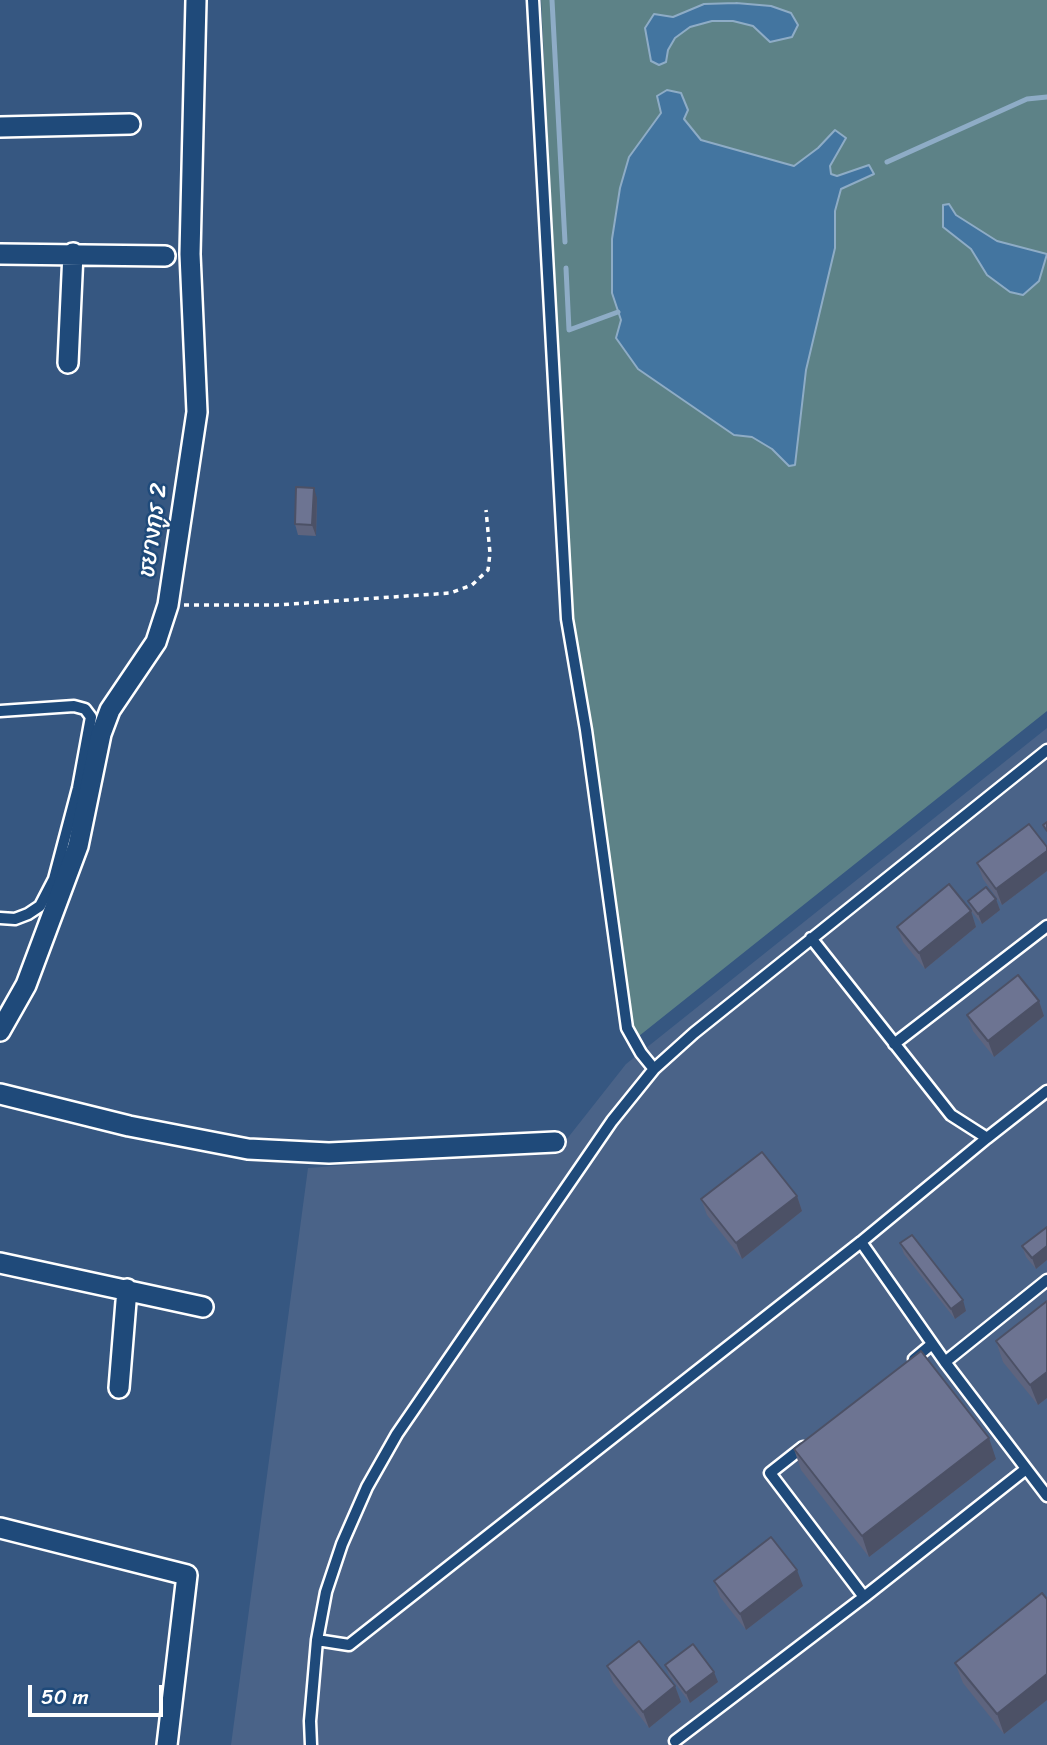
<!DOCTYPE html>
<html>
<head>
<meta charset="utf-8">
<style>
	body { margin:0 }
	#map { position:relative; width:1047px; height:1745px; overflow:hidden; background:#365781; font-family:Sriracha,sans-serif }
	canvas { display:block }
	.scale { position:absolute; left:28px; top:1685px; width:135px; height:32px; box-sizing:border-box; border:4px solid #fff; border-top:0; padding-left:9px; font-size:21px; line-height:24px; white-space:nowrap; color:#fff; -webkit-text-stroke:5px #1f4a7a; paint-order:stroke }
</style>
</head>
<body>
<div id="map">
<canvas width="1047" height="1745"></canvas>
<div class="scale">50 m</div>
</div>
<script>
const context = document.querySelector('canvas').getContext('2d');
context.lineJoin = 'round';
function paint(path, color) { context.fillStyle = color; context.fill(path, 'evenodd'); }
const shape = rows => new Path2D(rows.map(r => 'M' + r).join(''));
function trace(path, color, width, dash) { context.strokeStyle = color; context.lineWidth = width; context.lineCap = dash ? 'butt' : 'round'; context.setLineDash(dash || []); context.stroke(path); }
function write(font, color, halo, rows, align = 'center') {
  context.font = font + ' Sriracha,"Playpen Sans Thai",sans-serif'; context.lineWidth = 5; context.setLineDash([]); context.textBaseline = 'middle'; context.strokeStyle = halo; context.fillStyle = color; for (const [text, x, y, turn = 0] of rows) {
    context.save(); context.translate(x, y); context.rotate((+turn || 0) * Math.PI / 180); context.textAlign = isNaN(turn) ? turn : align; if (halo) context.strokeText(text, 0, 0); context.fillText(text, 0, 0); context.restore();
  }
}
paint(shape([
	[1047,728,1047,1745,231,1745,308,1168,559,1149,626,1064]
]), '#4a6388');
paint(shape([
	[541,0,1047,0,1047,711,639,1036,631,1024,592,726,572,617]
]), '#5d8287');
const water = shape([
	[736,3,771,6,791,13,798,25,792,37,770,42,753,26,733,21,712,21,690,27,675,38,668,50,666,62,659,65,651,61,645,28,654,14,673,17,704,4,736,3],
	[667,90,681,93,688,110,684,119,701,140,794,166,818,148,835,130,846,138,830,166,831,174,837,176,869,165,874,174,841,189,835,211,835,248,806,370,795,465,789,466,772,449,752,437,734,435,638,369,616,338,621,320,612,293,612,239,620,188,629,157,661,113,657,96,667,90],
	[949,204,956,215,997,241,1047,254,1039,281,1023,295,1010,292,987,275,971,249,943,227,943,205,949,204]
]);
paint(water, '#4375a0');
trace(water, '#8eacc6', 2);
trace(shape([
	[552,0,565,242],
	[887,162,1027,99,1047,97],
	[566,268,569,330,618,312]
]), '#8eacc6', 5);
const lane = shape([
	[533,0,567,619,586,730,627,1028,641,1053,654,1069],
	[0,711,74,706,85,709,91,717,78,788,54,879,40,906,28,914,15,919,0,918],
	[811,938,951,1115,987,1138,1047,1091],
	[894,1044,1047,926],
	[861,1242,945,1362,1047,1496],
	[914,1359,932,1344],
	[945,1362,1047,1280],
	[803,1447,770,1473,864,1597,1026,1469],
	[317,1640,349,1645,861,1242,987,1138],
	[675,1741,864,1597],
	[311,1745,310,1721,317,1640,326,1592,342,1544,367,1487,397,1434,612,1121,654,1069,694,1033,1047,750]
]);
const street = shape([
	[0,127,130,124],
	[0,254,165,256],
	[68,363,73,253],
	[0,1031,26,985,78,846,101,734,110,710,156,642,168,605,197,412,190,254,196,0],
	[0,1094,129,1126,248,1149,329,1153,555,1142],
	[0,1263,203,1307],
	[119,1388,127,1289],
	[0,1528,187,1575,167,1745]
]);
trace(lane, '#fff', 15);
trace(street, '#fff', 24);
trace(shape([
	[184,605,277,605,450,593,472,585,488,570,490,553,486,510]
]), '#fff', 3.5, [5, 5]);
trace(lane, '#1f4a7a', 10);
trace(street, '#1f4a7a', 19);
paint(shape([
	[317,498,316,536,298,535,295,524],
	[1047,847,1047,871,1002,905,983,879,977,863],
	[996,899,1000,910,982,924,972,912,968,901],
	[971,911,976,927,925,969,903,942,897,927],
	[1039,1001,1044,1016,994,1057,973,1031,967,1015],
	[797,1196,802,1211,742,1259,707,1215,701,1199],
	[1047,1227,1047,1260,1036,1269,1026,1257,1022,1246],
	[900,1243,966,1311,955,1319,904,1254],
	[1047,1301,1047,1398,1038,1405,1003,1362,996,1341],
	[794,1449,996,1459,869,1557,801,1470],
	[714,1581,803,1586,746,1630,720,1597],
	[1047,1599,1047,1700,1004,1734,963,1683,955,1663],
	[665,1665,718,1682,690,1703,669,1675],
	[607,1666,675,1686,681,1702,649,1728,613,1682]
]), '#5e647e');
paint(shape([
	[314,488,317,498,316,536,312,525],
	[1047,851,1047,871,1002,905,996,889],
	[996,899,1000,910,982,924,978,914],
	[971,911,976,927,925,969,919,953],
	[1039,1001,1044,1016,994,1057,988,1041],
	[797,1196,802,1211,742,1259,736,1243],
	[1047,1246,1047,1260,1036,1269,1032,1258],
	[963,1300,966,1311,955,1319,951,1309],
	[1047,1372,1047,1398,1038,1405,1030,1385],
	[989,1438,996,1459,869,1557,862,1536],
	[797,1570,803,1586,746,1630,740,1614],
	[714,1672,718,1682,690,1703,686,1693],
	[1047,1674,1047,1700,1004,1734,997,1714],
	[675,1686,681,1702,649,1728,643,1712]
]), '#4c5166');
const building = shape([
	[296,487,314,488,312,525,295,524,296,487],
	[1047,822,1047,831,1043,825,1047,822],
	[1029,824,1047,847,1047,851,996,889,977,863,1029,824],
	[949,884,971,911,919,953,897,927,949,884],
	[986,887,996,899,978,914,968,901,986,887],
	[1018,975,1039,1001,988,1041,967,1015,1018,975],
	[762,1152,797,1196,736,1243,701,1199,762,1152],
	[1047,1227,1047,1246,1032,1258,1022,1246,1047,1227],
	[912,1235,963,1300,951,1309,900,1243,912,1235],
	[1047,1301,1047,1372,1030,1385,996,1341,1047,1301],
	[921,1351,989,1438,862,1536,794,1449,921,1351],
	[771,1537,797,1570,740,1614,714,1581,771,1537],
	[1042,1593,1047,1599,1047,1674,997,1714,955,1663,1042,1593],
	[639,1641,675,1686,643,1712,607,1666,639,1641],
	[693,1644,714,1672,686,1693,665,1665,693,1644]
]);
paint(building, '#6d7492');
trace(building, '#4c5166', 2);
write('24px', '#fff', '#1f4a7a', [
	["ชยางกูร 2",154,530,-82]
]);
</script>
</body>
</html>
